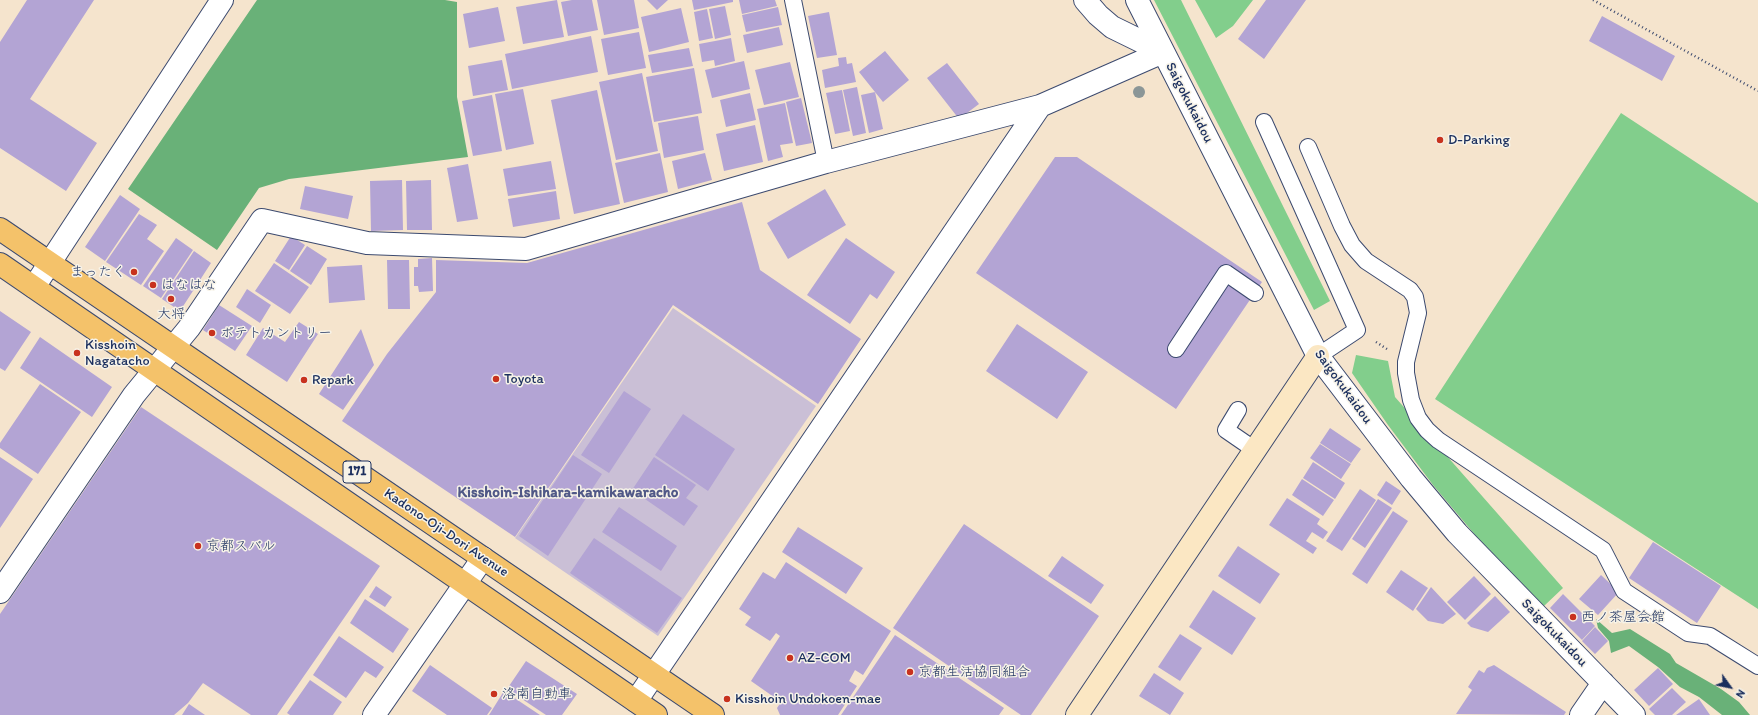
<!DOCTYPE html>
<html>
<head>
<meta charset="utf-8">
<style>
	body { margin:0 }
	#map { position:relative; width:1758px; height:715px; overflow:hidden; background:#f5e4cd; font-family:Itim,sans-serif }
	canvas { display:block }
	.north { position:absolute; left:1710px; top:667px; width:40px; height:40px; -webkit-text-stroke:3px #f7f3e8; paint-order:stroke; rotate:123deg; font-size:11px; font-weight:700; line-height:16px; text-align:center; color:#1b2f5e }
	.north::after { content:''; display:block; margin:auto; width:14px; height:18px; background:#1b2f5e; clip-path:polygon(50% 0,100% 100%,50% 72%,0 100%) }
</style>
</head>
<body>
<div id="map">
<canvas width="1758" height="715"></canvas>
<div class="north">N</div>
</div>
<script>
const context = document.querySelector('canvas').getContext('2d');
context.lineJoin = 'round';
function paint(path, color) { context.fillStyle = color; context.fill(path, 'evenodd'); }
const shape = rows => new Path2D(rows.map(r => 'M' + r).join(''));
function trace(path, color, width, dash) { context.strokeStyle = color; context.lineWidth = width; context.lineCap = dash ? 'butt' : 'round'; context.setLineDash(dash || []); context.stroke(path); }
function write(font, color, halo, rows, align = 'center') {
  context.font = font + ' Itim,"Klee One",sans-serif'; context.lineWidth = 3; context.setLineDash([]); context.textBaseline = 'middle'; context.strokeStyle = halo; context.fillStyle = color; for (const [text, x, y, turn = 0] of rows) {
    context.save(); context.translate(x, y); context.rotate((+turn || 0) * Math.PI / 180); context.textAlign = isNaN(turn) ? turn : align; if (halo) context.strokeText(text, 0, 0); context.fillText(text, 0, 0); context.restore();
  }
}
paint(shape([
	[673,308,816,406,658,636,515,538]
]), '#cabfd6');
paint(shape([
	[1154,0,1181,0,1330,301,1314,310],
	[1195,0,1253,0,1233,26,1216,38],
	[1621,113,1758,203,1758,609,1435,399],
	[1356,355,1388,361,1395,397,1563,588,1544,606,1476,536,1433,485,1388,425,1352,373]
]), '#82ce8c');
paint(shape([
	[257,0,445,0,457,2,457,97,468,157,289,179,259,188,217,250,128,189],
	[1596,619,1612,633,1630,629,1670,654,1676,663,1721,689,1739,702,1750,715,1722,715,1699,697,1680,687,1658,667,1629,646,1611,653,1609,641,1598,628]
]), '#69b178');
paint(shape([
	[27,0,94,0,30,99,97,143,66,191,0,148,0,42],
	[557,0,564,37,523,44,516,7],
	[572,0,592,0,598,30,568,36,561,2],
	[597,0,634,0,639,28,604,35],
	[647,0,668,0,657,10],
	[692,0,733,0,733,2,694,10],
	[739,0,775,0,777,6,742,14],
	[1266,0,1306,0,1264,59,1238,39],
	[725,6,731,35,715,39,709,9],
	[498,7,505,41,469,48,463,14],
	[778,7,782,25,746,32,742,15],
	[681,8,689,42,649,52,641,17],
	[707,9,713,38,699,41,694,12],
	[829,12,837,55,817,58,808,16],
	[1602,16,1675,56,1662,81,1589,41],
	[779,27,783,45,747,53,743,35],
	[639,32,646,68,608,75,601,39],
	[591,36,598,72,512,89,505,54],
	[731,38,735,61,715,66,714,60,702,62,699,44],
	[689,48,693,66,652,73,648,55],
	[885,51,909,80,883,102,859,72],
	[846,57,847,64,852,63,856,82,825,88,822,70,839,66,838,58],
	[502,60,508,90,473,96,468,66],
	[744,61,750,89,712,98,705,70],
	[790,62,799,97,764,105,755,70],
	[947,63,979,104,959,119,927,78],
	[694,68,702,113,654,122,646,77],
	[642,73,658,151,616,160,599,82],
	[857,87,866,133,853,136,843,90],
	[523,89,534,144,506,150,495,94],
	[597,90,620,204,574,214,551,100],
	[842,90,850,131,835,134,826,93],
	[875,92,883,129,869,133,861,95],
	[750,93,756,120,726,127,720,100],
	[492,95,502,151,473,156,462,101],
	[801,98,812,143,796,146,786,102],
	[785,103,793,143,780,145,783,157,768,161,757,109],
	[698,116,704,150,664,158,658,123],
	[755,125,763,162,724,171,716,134],
	[660,153,668,192,624,203,615,163],
	[705,153,712,180,678,189,672,161],
	[1055,157,1077,157,1262,282,1176,409,976,273],
	[551,161,556,189,508,196,503,169],
	[468,164,478,219,457,222,447,168],
	[402,180,403,230,371,231,370,181],
	[431,180,432,230,407,230,406,181],
	[305,186,353,196,348,219,300,209],
	[825,189,846,225,788,259,767,223],
	[556,191,560,219,513,227,508,199],
	[120,195,140,209,105,261,85,247],
	[742,202,760,270,861,339,818,404,673,305,515,537,342,421,387,354,436,292,436,260,527,263],
	[139,214,157,225,147,239,164,251,141,285,106,262],
	[291,236,305,245,289,270,275,261],
	[176,238,193,250,161,298,143,286],
	[846,238,895,272,877,299,870,294,850,324,807,295],
	[307,246,327,259,311,285,290,271],
	[194,251,211,263,180,311,162,299],
	[432,258,433,291,419,292,418,286,414,286,414,267,418,267,418,259],
	[387,260,409,260,410,309,388,309],
	[274,263,309,287,290,314,255,291],
	[362,265,365,300,329,303,327,267],
	[247,289,271,305,260,323,236,307],
	[219,305,252,326,235,351,203,330],
	[0,311,31,332,5,371,0,368],
	[299,322,318,334,287,382,246,355,263,328,285,342],
	[1017,324,1088,372,1057,419,986,371],
	[361,329,374,365,343,410,319,394],
	[40,337,112,387,92,417,20,368],
	[40,384,81,412,38,474,0,448,0,443],
	[624,391,651,409,609,473,581,455],
	[141,407,380,566,277,715,251,715,203,683,188,703,174,715,0,715,0,614],
	[683,414,735,449,708,491,655,455],
	[1330,428,1361,449,1351,463,1320,443],
	[1320,444,1351,464,1341,479,1310,458],
	[573,455,602,474,548,556,519,536],
	[0,457,33,479,0,528],
	[654,457,696,485,686,498,698,506,684,526,632,490],
	[1313,462,1345,483,1335,499,1303,478],
	[1302,479,1334,500,1323,516,1292,495],
	[1386,481,1401,491,1392,505,1377,495],
	[1360,489,1376,500,1342,551,1326,541],
	[1287,498,1320,519,1317,524,1328,532,1323,539,1312,532,1306,541,1317,548,1313,554,1269,525],
	[1378,499,1392,508,1365,548,1352,539],
	[619,507,677,546,661,571,602,532],
	[1393,511,1408,521,1367,584,1352,574],
	[964,524,1099,616,1031,715,1021,715,893,628],
	[798,527,863,568,846,594,782,552],
	[594,538,682,598,657,633,570,573],
	[1653,542,1721,586,1697,623,1629,578],
	[1238,546,1280,574,1260,604,1218,576],
	[1062,556,1104,585,1091,604,1048,576],
	[786,562,891,631,863,675,855,670,849,681,857,686,838,715,780,715,777,708,781,702,751,681,780,636,776,633,770,641,745,625,751,617,739,609,763,572,775,579],
	[1401,570,1428,588,1413,611,1386,592],
	[1601,575,1619,592,1598,615,1579,599],
	[1474,576,1491,594,1465,620,1447,602],
	[376,586,392,597,385,607,369,597],
	[1431,587,1456,614,1443,624,1428,621,1416,609],
	[1213,590,1256,618,1232,655,1189,627],
	[1563,594,1595,626,1582,640,1550,608],
	[1495,596,1510,612,1488,632,1471,627,1467,623],
	[365,599,409,629,393,653,350,623],
	[1595,627,1608,641,1595,654,1582,641],
	[1180,634,1202,648,1180,681,1158,667],
	[895,635,1004,708,999,715,841,715],
	[339,636,384,667,376,678,365,671,346,698,313,675],
	[526,661,577,694,562,715,546,715,507,689],
	[430,665,492,708,487,715,447,715,412,691],
	[1494,665,1566,712,1564,715,1456,714,1472,690,1468,687,1479,670,1484,673,1487,668],
	[1658,668,1673,684,1649,706,1634,690],
	[1154,673,1184,693,1170,715,1139,696],
	[310,680,342,702,333,715,290,715,287,713],
	[1672,688,1686,702,1672,715,1655,715,1649,709],
	[504,691,540,715,489,715],
	[1699,699,1710,715,1676,715],
	[189,704,205,715,182,715]
]), '#b3a4d4');
const lane = shape([
	[793,0,826,162],
	[1264,122,1357,330,1318,356],
	[1308,147,1342,226,1352,245,1366,261,1410,290,1415,297,1418,313,1406,362,1406,373,1411,400,1418,418,1427,430,1438,440,1603,550,1624,591,1688,633,1710,636,1758,666],
	[1176,349,1226,273,1255,293],
	[1238,410,1226,430,1255,450]
]);
const street = shape([
	[1085,0,1098,15,1112,27,1163,52],
	[1137,0,1318,356,1411,478,1457,533,1634,715],
	[34,287,222,0],
	[0,592,134,395,189,328,262,220,367,243,526,249,826,162,1040,106,1163,52],
	[636,701,1040,106],
	[374,715,483,558],
	[1581,715,1603,683]
]);
const secondary = shape([
	[1077,715,1318,356]
]);
const highway = shape([
	[0,229,713,715],
	[0,264,656,715]
]);
trace(lane, '#3c4a6f', 18);
trace(street, '#3c4a6f', 24);
trace(secondary, '#3c4a6f', 24);
trace(highway, '#3c4a6f', 24);
trace(shape([
	[1593,0,1758,91],
	[1376,342,1387,349]
]), '#3c4a6f', 2.5, [1, 3]);
trace(lane, '#fff', 16);
trace(street, '#fff', 22);
trace(secondary, '#fbe7c3', 22);
trace(highway, '#f4c26a', 22);
context.fillStyle = '#8b9697';
for (const [x, y] of [
	[1139,92]
]) { context.beginPath(); context.arc(x, y, 6, 0, 2 * Math.PI); context.fill(); }
for (const [x, y, r, color] of [
	[1440,140,4,"#c8321e"],
	[134,272,4,"#c8321e"],
	[153,285,4,"#c8321e"],
	[171,299,4,"#c8321e"],
	[212,333,4,"#c8321e"],
	[77,353,4,"#c8321e"],
	[496,379,4,"#c8321e"],
	[304,380,4,"#c8321e"],
	[198,546,4,"#c8321e"],
	[1573,617,4,"#c8321e"],
	[790,658,4,"#c8321e"],
	[910,672,4,"#c8321e"],
	[494,694,4,"#c8321e"],
	[727,699,4,"#c8321e"]
]) { const dot = new Path2D(); dot.arc(x, y, r, 0, 2 * Math.PI); context.fillStyle = color; context.fill(dot); trace(dot, '#f7f3e8', 1.5); }
for (const [x, y, w] of [
	[357,472,28]
]) { const box = new Path2D(); box.roundRect(x - w / 2, y - 11, w, 22, 3); context.fillStyle = '#f7f3e8'; context.fill(box); trace(box, '#1b2f5e', 1); }
write('bold 13px', '#1b2f5e', null, [
	["171",357,472]
]);
write('14px', '#1b2f5e', '#f7f3e8', [
	["Saigokukaidou",1189,103,63],
	["Saigokukaidou",1343,387,54],
	["Kadono-Oji-Dori Avenue",446,533,34],
	["Saigokukaidou",1554,633,46]
]);
write('14px', '#1b2f5e', '#f7f3e8', [
	["D-Parking",1448,140],
	["まったく",126,272,"right"],
	["はなはな",161,285],
	["大将",171,314,"center"],
	["ポテトカントリー",220,333],
	["Kisshoin",85,345],
	["Nagatacho",85,361],
	["Toyota",504,379],
	["Repark",312,380],
	["京都スバル",206,546],
	["西ノ茶屋会館",1581,617],
	["AZ-COM",798,658],
	["京都生活協同組合",918,672],
	["洛南自動車",502,694],
	["Kisshoin Undokoen-mae",735,699]
], 'left');
write('bold 15px', '#505887', '#f7f3e8', [
	["Kisshoin-Ishihara-kamikawaracho",568,493]
]);
</script>
</body>
</html>
